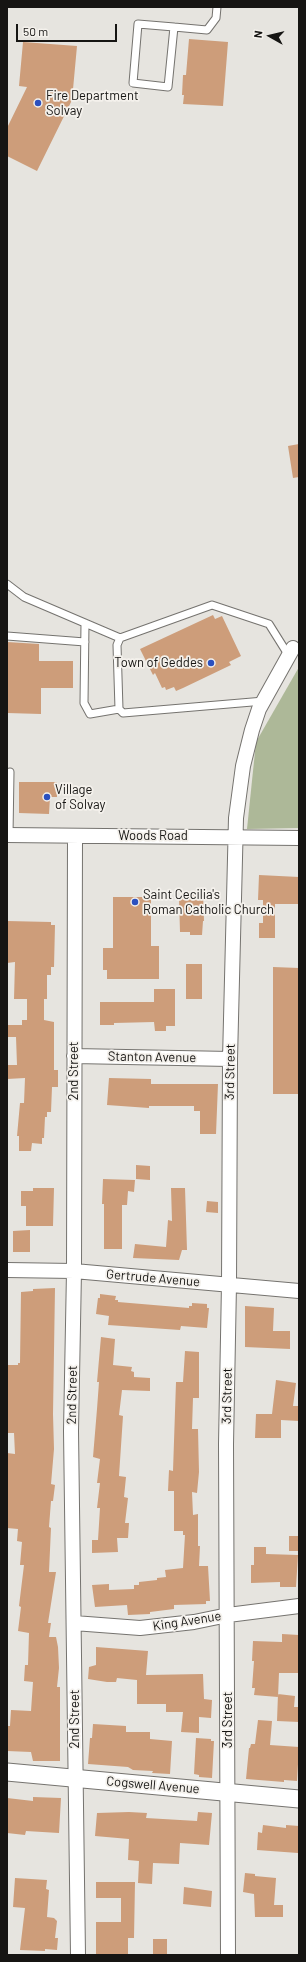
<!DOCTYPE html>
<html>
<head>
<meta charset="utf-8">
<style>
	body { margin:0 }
	#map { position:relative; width:306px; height:1962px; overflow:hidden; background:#e6e4df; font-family:Barlow,sans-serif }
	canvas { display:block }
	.frame { position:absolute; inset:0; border:8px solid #161513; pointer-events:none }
	.north { position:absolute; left:250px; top:16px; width:40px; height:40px; -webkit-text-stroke:3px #f4f1ec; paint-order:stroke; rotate:278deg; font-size:11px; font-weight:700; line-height:16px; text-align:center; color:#161513 }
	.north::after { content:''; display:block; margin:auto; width:14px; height:18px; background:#161513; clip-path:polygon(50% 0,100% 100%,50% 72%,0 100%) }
	.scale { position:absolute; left:16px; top:24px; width:101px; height:18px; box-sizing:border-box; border:2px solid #161513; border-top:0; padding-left:5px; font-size:12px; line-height:14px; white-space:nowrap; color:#161513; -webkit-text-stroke:3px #f4f1ec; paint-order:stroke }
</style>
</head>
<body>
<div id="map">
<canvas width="306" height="1962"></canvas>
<div class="frame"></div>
<div class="north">N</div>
<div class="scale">50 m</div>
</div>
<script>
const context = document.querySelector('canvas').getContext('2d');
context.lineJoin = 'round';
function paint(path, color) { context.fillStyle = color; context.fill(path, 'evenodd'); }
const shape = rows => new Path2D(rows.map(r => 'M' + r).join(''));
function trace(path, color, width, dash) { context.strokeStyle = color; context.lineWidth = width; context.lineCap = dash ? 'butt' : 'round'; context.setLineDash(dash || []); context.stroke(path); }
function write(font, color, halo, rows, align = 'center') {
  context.font = font + ' Barlow,sans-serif'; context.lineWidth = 3.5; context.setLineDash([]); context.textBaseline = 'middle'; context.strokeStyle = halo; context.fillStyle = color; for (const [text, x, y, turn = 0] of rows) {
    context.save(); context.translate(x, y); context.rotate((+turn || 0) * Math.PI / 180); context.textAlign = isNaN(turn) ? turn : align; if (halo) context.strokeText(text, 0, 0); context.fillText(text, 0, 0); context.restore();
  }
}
paint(shape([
	[299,667,299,828,247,829,256,742]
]), '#adb898');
paint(shape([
	[189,39,228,42,223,106,183,104,184,95,182,95,183,75,186,75],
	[23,42,77,46,72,100,37,171,7,156,7,128,27,87,19,86],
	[299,444,299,477,293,478,288,446],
	[213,615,215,619,222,616,241,656,229,662,231,665,183,688,176,691,174,687,166,690,165,687,162,688,155,673,153,675,140,649],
	[7,642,39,644,39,661,73,661,73,688,41,688,41,714,7,713],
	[19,782,57,782,57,797,50,797,49,814,19,813],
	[259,875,299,877,299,904,275,904,275,938,259,938,259,923,263,923,263,900,258,900],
	[181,892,203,892,204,921,203,921,202,935,190,935,190,932,180,932,179,898,181,898],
	[113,897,151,897,151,946,159,946,159,979,107,979,107,970,103,970,103,948,113,948],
	[7,921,51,922,51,925,55,925,54,967,51,967,51,975,47,975,47,999,44,999,44,1020,54,1022,54,1070,58,1070,58,1087,52,1087,51,1112,47,1112,47,1117,45,1117,44,1138,42,1138,42,1144,32,1143,31,1151,19,1151,19,1136,17,1136,20,1103,24,1103,25,1078,7,1079,7,1065,17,1065,16,1037,7,1037,7,1025,22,1025,22,1020,27,1020,27,999,14,999,15,962,7,963],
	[186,964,202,964,202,999,186,999],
	[273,967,299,968,299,1094,273,1094],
	[154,989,175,989,175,1026,166,1026,166,1031,155,1031,154,1022,114,1023,114,1025,100,1025,100,1002,154,1002],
	[109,1078,151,1079,151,1084,218,1084,216,1134,200,1134,200,1111,194,1111,194,1106,149,1106,149,1108,107,1105],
	[136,1165,150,1166,150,1180,136,1179],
	[103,1179,135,1180,134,1192,128,1191,127,1205,122,1205,122,1249,104,1249,104,1204,102,1204],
	[33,1188,54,1188,53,1226,26,1226,26,1206,21,1206,21,1191,33,1191],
	[171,1188,185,1188,187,1250,182,1250,179,1260,133,1258,135,1244,166,1247,168,1220,172,1221],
	[207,1201,218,1202,218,1213,206,1212],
	[30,1230,30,1252,13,1252,13,1231],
	[55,1288,53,1414,54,1449,51,1484,55,1485,53,1501,51,1501,49,1527,51,1528,49,1572,56,1572,48,1623,51,1623,49,1637,56,1637,58,1647,59,1668,57,1687,60,1687,60,1761,33,1761,31,1752,7,1751,7,1726,10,1726,11,1710,31,1711,33,1682,24,1681,25,1665,28,1665,29,1633,18,1631,21,1607,19,1606,24,1565,20,1565,22,1542,17,1541,18,1529,7,1528,7,1453,15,1454,14,1433,7,1433,7,1365,18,1365,18,1363,20,1363,21,1292,33,1291,33,1289],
	[100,1294,116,1296,115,1300,118,1300,118,1302,189,1308,189,1306,192,1306,192,1303,207,1304,207,1308,209,1308,207,1328,181,1326,180,1330,108,1325,109,1316,96,1314,98,1298,100,1298],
	[245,1306,274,1308,273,1331,290,1331,290,1349,245,1347],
	[101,1337,115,1339,113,1365,132,1367,131,1371,134,1372,134,1377,150,1378,150,1391,122,1390,119,1415,123,1416,119,1476,126,1477,124,1497,128,1498,125,1523,129,1523,128,1538,117,1538,118,1552,92,1553,92,1540,98,1540,100,1508,97,1508,100,1483,97,1483,100,1459,93,1457,97,1409,99,1382,97,1382],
	[185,1351,199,1352,199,1398,193,1398,192,1429,198,1429,199,1472,197,1493,192,1492,193,1515,198,1514,198,1546,200,1546,199,1566,208,1566,210,1601,206,1601,206,1604,174,1605,174,1609,150,1612,150,1614,128,1615,127,1605,95,1607,92,1585,109,1584,109,1590,134,1589,134,1585,139,1585,139,1582,157,1580,157,1578,166,1577,165,1570,183,1568,185,1535,183,1535,183,1531,174,1531,174,1491,168,1491,169,1470,173,1471,176,1382,183,1382],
	[276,1380,296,1383,293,1406,299,1406,299,1421,281,1420,281,1438,255,1438,256,1414,272,1414],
	[289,1536,299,1536,299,1551,289,1551],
	[254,1547,266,1547,266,1554,298,1555,296,1587,280,1587,280,1582,251,1583,251,1565,254,1565],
	[282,1634,299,1635,299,1673,279,1673,278,1697,254,1695,255,1688,252,1688,254,1661,252,1661,253,1641,282,1642],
	[96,1647,148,1651,146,1675,203,1674,204,1699,212,1700,211,1718,199,1717,199,1733,181,1732,183,1712,166,1712,166,1704,137,1704,137,1680,117,1678,116,1682,107,1682,88,1679,89,1667,96,1665],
	[278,1694,295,1696,294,1707,299,1707,299,1722,277,1721],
	[258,1720,272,1721,270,1745,299,1747,297,1781,284,1780,284,1782,246,1779,249,1748,250,1748,251,1744,255,1744],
	[93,1724,126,1726,126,1732,150,1732,150,1739,172,1741,170,1774,152,1773,153,1771,133,1770,128,1767,88,1764,90,1738,92,1738],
	[196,1738,211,1739,211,1741,214,1741,212,1778,199,1777,199,1775,194,1774],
	[33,1797,61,1798,59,1833,26,1831,25,1835,7,1833,7,1798,33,1801],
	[129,1812,147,1813,146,1818,197,1821,198,1812,212,1813,209,1845,180,1843,179,1864,153,1863,152,1884,138,1883,139,1861,128,1860,129,1839,95,1836,97,1813],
	[263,1825,286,1828,286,1825,299,1826,298,1853,257,1850,258,1832,262,1833],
	[245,1873,255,1874,255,1876,276,1878,274,1905,283,1905,283,1917,255,1917,254,1894,243,1892],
	[15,1878,47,1880,46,1889,49,1890,47,1917,54,1918,57,1921,55,1938,58,1938,57,1950,45,1949,45,1951,20,1950,25,1908,13,1907],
	[96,1882,135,1882,134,1938,128,1938,128,1955,96,1955,96,1922,121,1922,121,1898,96,1898],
	[184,1887,212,1891,211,1907,183,1904],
	[153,1939,167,1939,167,1955,153,1955]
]), '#cd9d7a');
const service = shape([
	[174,27,168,87,133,83,138,24,174,27,207,30,216,18,217,7],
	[7,584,24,597,120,638],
	[85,623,84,703,90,714,119,709],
	[7,636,85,642],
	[264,701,123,713,119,709,117,645,120,638,212,605,269,624,289,656],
	[9,835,10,772]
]);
const minor = shape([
	[7,835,299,838],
	[75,836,74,1271,71,1431,78,1955],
	[74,1056,230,1059],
	[7,1270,74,1271,299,1291],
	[74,1623,140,1628,194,1622,228,1615,299,1606],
	[228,1955,226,1444,229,1284,230,1059,236,818,243,766,252,730,259,709,293,648]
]);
const tertiary = shape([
	[7,1772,299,1799]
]);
trace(service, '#75736f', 9);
trace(minor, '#75736f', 16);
trace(tertiary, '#75736f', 19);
trace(service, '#fff', 7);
trace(minor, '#fff', 14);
trace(tertiary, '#fff', 17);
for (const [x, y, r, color] of [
	[38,103,4,"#2b50bf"],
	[211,663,4,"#2b50bf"],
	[47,797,4,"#2b50bf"],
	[135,902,4,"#2b50bf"]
]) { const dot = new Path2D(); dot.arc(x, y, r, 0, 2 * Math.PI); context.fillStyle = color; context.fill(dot); trace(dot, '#f4f1ec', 1.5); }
write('13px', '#161513', '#f4f1ec', [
	["Fire Department",46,96],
	["Solvay",46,111],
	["Town of Geddes",203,663,"right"],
	["Village",55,790],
	["of Solvay",55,805],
	["Saint Cecilia's",143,895],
	["Roman Catholic Church",143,910]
], 'left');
write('13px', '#161513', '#f4f1ec', [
	["Woods Road",153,836],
	["Stanton Avenue",152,1057,1],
	["2nd Street",74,1071,-90],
	["3rd Street",230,1072,-89],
	["Gertrude Avenue",153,1278,5],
	["2nd Street",72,1395,-89],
	["3rd Street",227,1396,-89],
	["King Avenue",187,1621,-9],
	["2nd Street",75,1719,-90],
	["3rd Street",228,1720,-90],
	["Cogswell Avenue",153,1785,5]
]);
</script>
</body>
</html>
